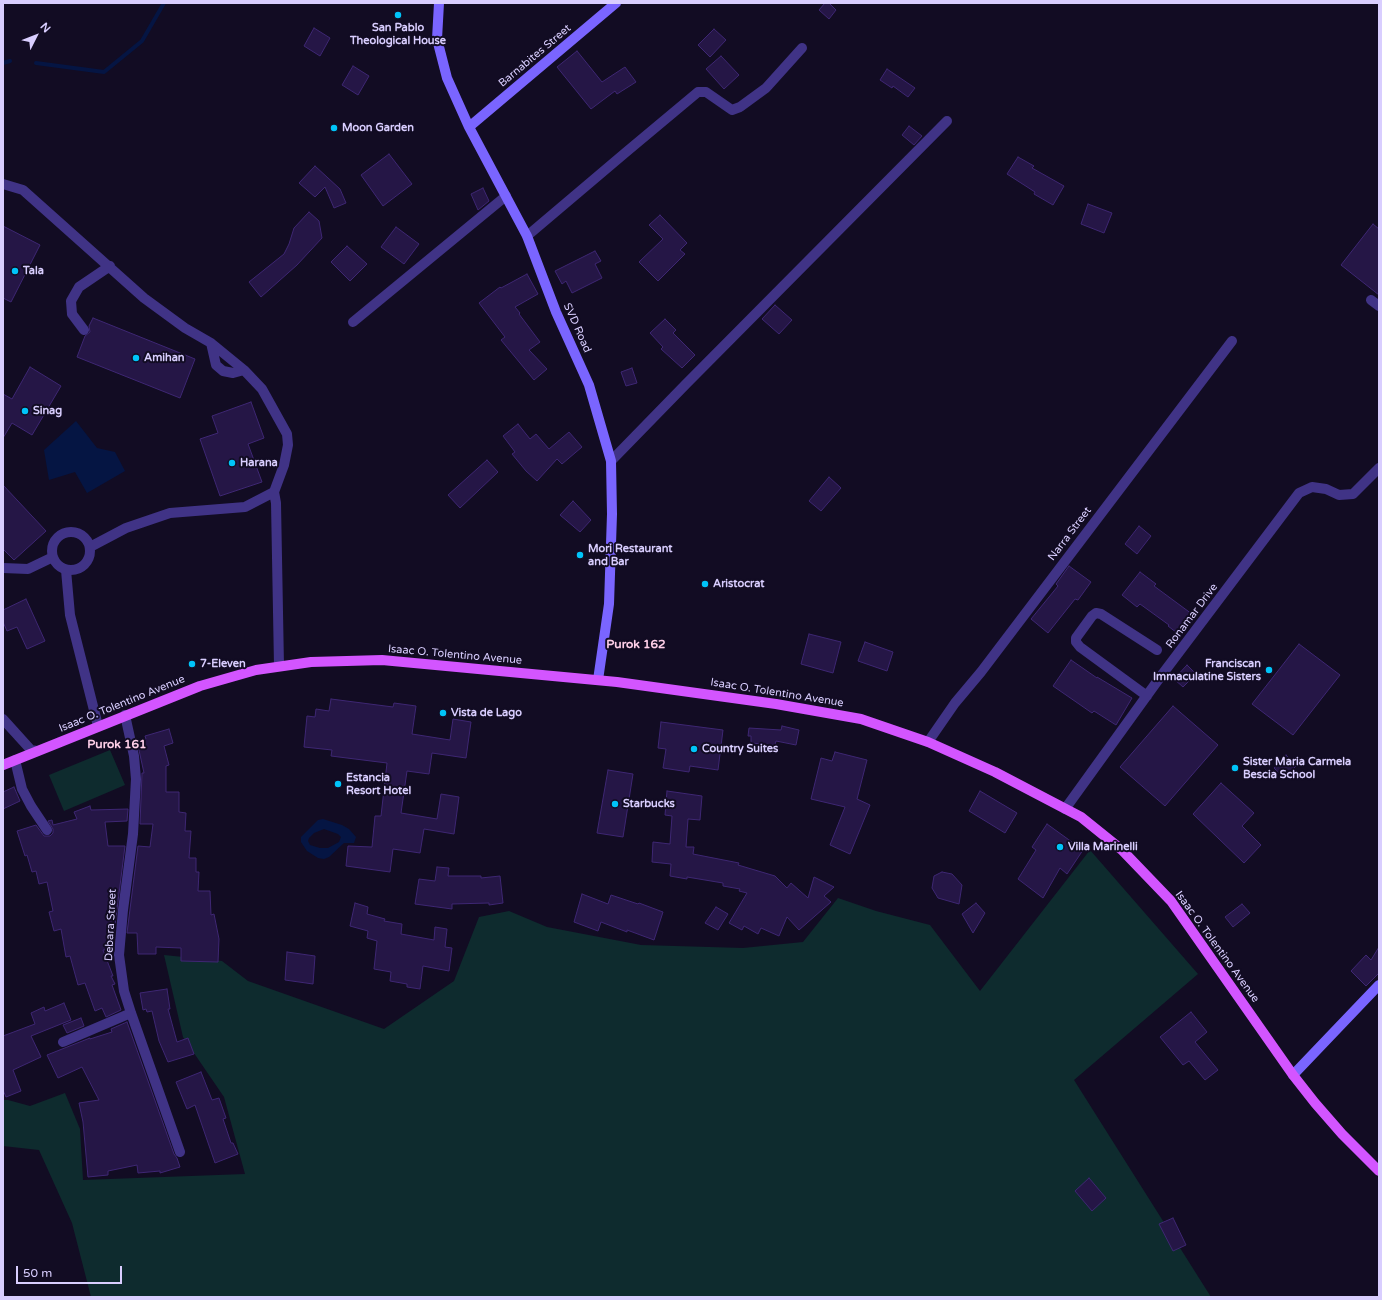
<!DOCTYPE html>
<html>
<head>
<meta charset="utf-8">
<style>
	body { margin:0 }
	#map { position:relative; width:1382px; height:1300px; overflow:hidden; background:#120c23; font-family:"Varela Round",sans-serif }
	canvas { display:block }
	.frame { position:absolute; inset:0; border:4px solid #d9ceff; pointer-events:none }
	.north { position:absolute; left:16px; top:16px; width:40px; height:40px; -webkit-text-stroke:3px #120c23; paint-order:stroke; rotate:48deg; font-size:11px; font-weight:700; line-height:16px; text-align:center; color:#d9ceff }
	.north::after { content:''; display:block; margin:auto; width:14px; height:18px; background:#d9ceff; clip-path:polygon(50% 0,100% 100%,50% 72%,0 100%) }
	.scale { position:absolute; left:16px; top:1266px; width:106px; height:18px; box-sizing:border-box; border:2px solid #d9ceff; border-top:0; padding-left:5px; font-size:12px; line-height:14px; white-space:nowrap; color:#d9ceff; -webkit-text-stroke:3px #120c23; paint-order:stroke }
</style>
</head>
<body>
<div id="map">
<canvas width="1382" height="1300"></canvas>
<div class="frame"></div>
<div class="north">N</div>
<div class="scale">50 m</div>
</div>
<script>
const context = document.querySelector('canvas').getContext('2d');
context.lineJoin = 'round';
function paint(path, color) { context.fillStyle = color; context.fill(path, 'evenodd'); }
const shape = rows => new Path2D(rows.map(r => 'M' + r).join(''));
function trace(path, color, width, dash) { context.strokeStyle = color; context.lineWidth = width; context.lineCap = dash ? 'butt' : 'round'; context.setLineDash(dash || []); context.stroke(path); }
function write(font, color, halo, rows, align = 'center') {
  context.font = font + ' "Varela Round",sans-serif'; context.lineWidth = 4; context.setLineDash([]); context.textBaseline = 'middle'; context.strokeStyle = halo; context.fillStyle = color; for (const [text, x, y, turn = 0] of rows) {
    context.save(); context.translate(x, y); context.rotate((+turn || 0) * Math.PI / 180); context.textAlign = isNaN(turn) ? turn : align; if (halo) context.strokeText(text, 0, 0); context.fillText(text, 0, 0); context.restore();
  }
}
paint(shape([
	[110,750,125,785,64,811,49,775],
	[1090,850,1198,974,1074,1080,1211,1297,91,1297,72,1223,39,1150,3,1146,3,1100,8,1100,30,1106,65,1093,80,1129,83,1180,245,1174,224,1097,183,1037,164,955,222,961,248,981,384,1029,454,981,479,917,509,911,547,927,641,945,743,948,803,942,838,898,876,911,930,925,980,991]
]), '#0e2b2e');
paint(shape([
	[76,421,97,448,115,452,125,471,87,493,75,472,49,480,44,450],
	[323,819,342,825,349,829,356,837,354,843,344,843,329,857,324,859,318,858,307,851,301,842,301,837,318,820],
	[324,829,338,834,341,837,339,842,328,848,320,848,310,845,308,841,309,838,314,833]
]), '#051543');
trace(shape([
	[3,63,10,61],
	[36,63,104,72,142,41,164,3]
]), '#051543', 4);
const building = shape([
	[825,3,829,3,836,10,829,19,819,10,825,3],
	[314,28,330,38,320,56,304,46,314,28],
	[714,29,726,40,710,57,698,45,714,29],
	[577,51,602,82,625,67,636,82,617,94,615,91,591,109,557,67,577,51],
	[721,56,739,75,724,89,706,69,721,56],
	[353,66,369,76,358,95,342,85,353,66],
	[887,69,915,88,908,97,893,86,892,88,880,80,887,69],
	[909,126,922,136,914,145,902,135,909,126],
	[389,154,412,184,383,206,361,175,389,154],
	[1018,157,1034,166,1032,168,1064,186,1053,205,1034,194,1035,192,1007,174,1018,157],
	[315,166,340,189,346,203,334,208,325,187,315,197,299,183,315,166],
	[483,188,489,201,478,210,471,194,483,188],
	[1088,204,1112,213,1104,233,1081,224,1088,204],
	[309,212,319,221,322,238,297,265,261,297,249,282,284,254,289,244,294,228,309,212],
	[660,215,687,243,680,250,685,254,658,281,639,262,663,239,649,225,660,215],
	[1373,224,1379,229,1379,295,1341,265,1373,224],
	[3,226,40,245,11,302,3,298,3,226],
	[396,227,419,244,404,264,381,247,396,227],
	[347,246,367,264,350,281,331,262,347,246],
	[595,251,601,261,595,264,602,278,572,293,566,281,562,284,555,271,595,251],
	[527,274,538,294,515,307,520,313,519,314,540,342,529,350,547,369,534,380,501,340,505,337,479,303,500,287,501,288,527,274],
	[775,305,792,320,779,334,762,319,775,305],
	[93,318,195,359,180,398,77,357,85,336,90,332,89,326,93,318],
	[665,319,676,330,673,333,695,355,682,368,661,349,663,347,650,333,665,319],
	[30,367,61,386,32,435,12,423,3,438,3,394,12,399,30,367],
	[632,368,637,383,626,386,621,372,632,368],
	[251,402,264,438,248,444,262,482,220,496,200,439,218,433,212,416,251,402],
	[518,424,530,439,536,434,549,449,569,432,582,447,562,464,557,459,537,481,526,471,512,454,515,452,503,436,518,424],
	[487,460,498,472,460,508,448,495,487,460],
	[829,477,841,488,821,511,809,501,829,477],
	[3,485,46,531,14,560,3,549,3,485],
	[573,501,591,520,580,532,560,515,573,501],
	[1139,526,1151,536,1137,554,1125,544,1139,526],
	[1069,566,1091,582,1078,600,1075,599,1048,633,1031,619,1058,586,1056,584,1069,566],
	[1140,572,1156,584,1154,586,1196,617,1181,636,1168,626,1169,625,1140,604,1137,607,1122,595,1140,572],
	[26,599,45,641,27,649,17,627,7,631,3,622,3,610,26,599],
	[809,634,841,642,833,673,801,664,809,634],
	[865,642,893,652,887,671,858,661,865,642],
	[1299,644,1340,675,1293,735,1252,704,1299,644],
	[1071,660,1097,678,1097,677,1132,698,1116,725,1094,711,1092,713,1053,686,1071,660],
	[1187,665,1196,674,1183,687,1174,679,1187,665],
	[331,699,393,707,394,703,416,706,412,734,450,740,453,719,471,722,466,758,432,753,429,774,407,771,401,813,437,819,441,794,459,797,454,834,424,829,420,853,393,849,390,872,346,866,348,846,372,847,375,816,381,816,387,763,331,756,332,750,304,747,307,716,315,717,316,709,329,711,331,699],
	[1173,706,1218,745,1165,806,1120,767,1173,706],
	[661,722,723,730,718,770,690,766,689,772,663,768,666,749,658,748,661,722],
	[782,726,799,730,796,745,776,741,775,745,751,743,751,736,748,736,749,728,781,730,782,726],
	[169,729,173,743,164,746,169,765,166,766,166,792,179,792,179,812,186,813,185,831,191,831,189,858,196,858,196,872,199,872,198,891,210,891,211,915,214,914,219,939,218,962,181,961,181,948,156,947,156,954,138,954,137,933,127,933,138,846,150,847,153,824,140,824,142,773,144,773,137,741,146,739,145,736,169,729],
	[835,752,867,760,857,799,870,805,850,854,830,845,845,807,811,799,821,758,832,761,835,752],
	[1286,755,1296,766,1284,778,1274,768,1286,755],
	[608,770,633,774,623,837,597,833,608,770],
	[1221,783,1254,813,1242,826,1261,845,1244,863,1193,814,1221,783],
	[14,787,20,801,3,809,3,792,14,787],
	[667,791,702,796,700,820,688,819,686,847,694,847,693,854,739,863,738,865,775,876,787,888,791,883,808,898,814,877,834,887,824,896,831,902,799,930,787,917,779,936,761,928,758,934,744,926,742,930,729,923,747,893,739,891,740,889,723,886,723,883,687,877,687,879,670,876,671,864,652,862,653,842,670,844,672,816,665,815,667,791],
	[980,791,1017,813,1005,833,969,811,980,791],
	[90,806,91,810,128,809,127,821,105,822,108,846,125,846,114,933,110,933,111,949,103,950,113,976,111,976,115,984,112,985,121,1010,106,1017,102,1008,95,1011,85,983,78,985,70,956,66,957,61,929,54,931,49,912,53,911,47,882,39,884,36,871,32,872,27,855,25,856,17,831,36,825,44,836,50,836,53,833,53,829,48,821,52,820,53,825,77,819,74,812,90,806],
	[1047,824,1083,850,1067,874,1060,868,1043,898,1018,879,1036,850,1032,847,1047,824],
	[437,867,449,868,448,876,481,876,481,878,500,876,503,903,489,905,489,903,452,904,452,909,415,904,419,879,435,881,437,867],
	[942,872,952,874,962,885,959,904,938,898,932,888,934,876,942,872],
	[582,894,608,904,611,895,638,904,639,903,663,912,654,940,627,930,627,932,601,922,598,931,574,922,582,894],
	[355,903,368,907,367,914,385,919,384,921,402,924,401,934,434,940,435,927,447,929,445,947,452,948,449,971,423,966,420,989,407,987,407,984,390,981,391,972,374,969,377,941,367,938,368,931,350,926,355,903],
	[976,903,985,913,973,933,962,914,976,903],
	[1242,904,1250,913,1233,927,1225,917,1242,904],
	[716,907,728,914,718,930,705,923,716,907],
	[1379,947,1379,973,1366,986,1351,971,1366,955,1371,960,1379,947],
	[287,952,315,956,313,984,285,980,287,952],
	[167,989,170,1009,168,1009,177,1042,188,1038,194,1054,168,1062,159,1041,152,1011,147,1012,146,1009,143,1010,140,993,167,989],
	[64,1003,71,1020,31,1036,41,1057,13,1070,21,1091,6,1097,3,1090,3,1036,35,1024,31,1013,44,1007,45,1011,64,1003],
	[1191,1012,1207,1032,1195,1042,1218,1070,1205,1080,1189,1061,1183,1065,1160,1037,1191,1012],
	[81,1018,84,1026,67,1033,63,1025,81,1018],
	[127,1022,174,1154,177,1158,180,1167,160,1173,160,1171,138,1173,137,1165,108,1171,108,1175,88,1177,83,1122,79,1103,99,1100,82,1067,58,1078,47,1055,90,1038,90,1039,112,1032,111,1029,127,1022],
	[201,1072,212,1100,219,1098,226,1118,223,1119,231,1143,233,1143,238,1154,215,1163,195,1105,187,1109,176,1082,201,1072],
	[1089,1178,1106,1198,1092,1211,1075,1191,1089,1178],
	[1173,1218,1186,1245,1173,1251,1159,1224,1173,1218]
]);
paint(building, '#251646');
trace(building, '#3e2773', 1);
trace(shape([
	[3,184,23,190,144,298,185,328,211,343,244,370,262,389,287,434,288,445,284,465,274,492,276,503,279,666],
	[527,236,625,153,698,92,706,92,732,110,740,107,766,88,802,48],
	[1371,300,1379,306],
	[353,322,506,196],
	[84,330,72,314,71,301,79,287,110,266],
	[211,343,216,365,223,371,233,373,244,370],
	[611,461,687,383,947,121],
	'52 551a19 19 0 1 1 38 0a19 19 0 1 1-38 0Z',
	[90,547,126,528,170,513,245,507,274,492],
	[3,568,28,569,53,557],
	[66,570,70,615,98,726],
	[1147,696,1080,647,1076,642,1076,638,1092,616,1096,613,1101,614,1157,650],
	[125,715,134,756,136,779,133,834,123,910,119,955,124,991,131,1013,180,1152],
	[3,719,31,750,37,751],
	[928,742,955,703,981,672,1232,341],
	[15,760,22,789,31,806,47,830],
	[1065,809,1161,676,1299,493,1312,487,1326,489,1339,495,1353,494,1379,468],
	[63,1042,131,1013]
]), '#403386', 10);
trace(shape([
	[439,3,437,39,447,78,469,127,527,236,556,312,589,385,611,461,612,514,609,604,598,680],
	[469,127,616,3],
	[1293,1075,1379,985]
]), '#7a65ff', 10);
trace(shape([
	[3,765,200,686,256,670,311,662,382,660,617,682,776,704,861,719,928,742,995,772,1081,817,1122,850,1171,901,1293,1075,1315,1103,1342,1134,1379,1171]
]), '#d355ff', 10);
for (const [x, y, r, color] of [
	[398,15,4,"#00c4f9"],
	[334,128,4,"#00c4f9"],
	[15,271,4,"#00c4f9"],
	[136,358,4,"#00c4f9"],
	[25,411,4,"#00c4f9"],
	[232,463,4,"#00c4f9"],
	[580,555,4,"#00c4f9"],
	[705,584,4,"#00c4f9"],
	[192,664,4,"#00c4f9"],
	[1269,670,4,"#00c4f9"],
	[443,713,4,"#00c4f9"],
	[694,749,4,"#00c4f9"],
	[1235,768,4,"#00c4f9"],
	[338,784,4,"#00c4f9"],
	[615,804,4,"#00c4f9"],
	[1060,847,4,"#00c4f9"]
]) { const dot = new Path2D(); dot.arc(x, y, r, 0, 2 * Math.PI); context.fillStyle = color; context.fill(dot); trace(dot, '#120c23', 1.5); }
write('bold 11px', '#d9ceff', '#120c23', [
	["San Pablo",398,28,"center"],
	["Theological House",398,41,"center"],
	["Moon Garden",342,128],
	["Tala",23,271],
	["Amihan",144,358],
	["Sinag",33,411],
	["Harana",240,463],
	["Mori Restaurant",588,549],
	["and Bar",588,562],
	["Aristocrat",713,584],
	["7-Eleven",200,664],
	["Franciscan",1261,664,"right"],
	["Immaculatine Sisters",1261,677,"right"],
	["Vista de Lago",451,713],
	["Country Suites",702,749],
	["Sister Maria Carmela",1243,762],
	["Bescia School",1243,775],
	["Estancia",346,778],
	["Resort Hotel",346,791],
	["Starbucks",623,804],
	["Villa Marinelli",1068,847]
], 'left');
write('11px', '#d9ceff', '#120c23', [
	["Barnabites Street",535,56,-40],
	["SVD Road",577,328,66],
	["Narra Street",1070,534,-53],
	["Ronamar Drive",1192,616,-53],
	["Isaac O. Tolentino Avenue",455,655,5],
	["Isaac O. Tolentino Avenue",777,693,9],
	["Isaac O. Tolentino Avenue",122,704,-22],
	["Debara Street",111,925,-87],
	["Isaac O. Tolentino Avenue",1217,947,54]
]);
write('bold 12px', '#ffd0e9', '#120c23', [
	["Purok 162",636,645],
	["Purok 161",117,745]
]);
</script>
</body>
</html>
